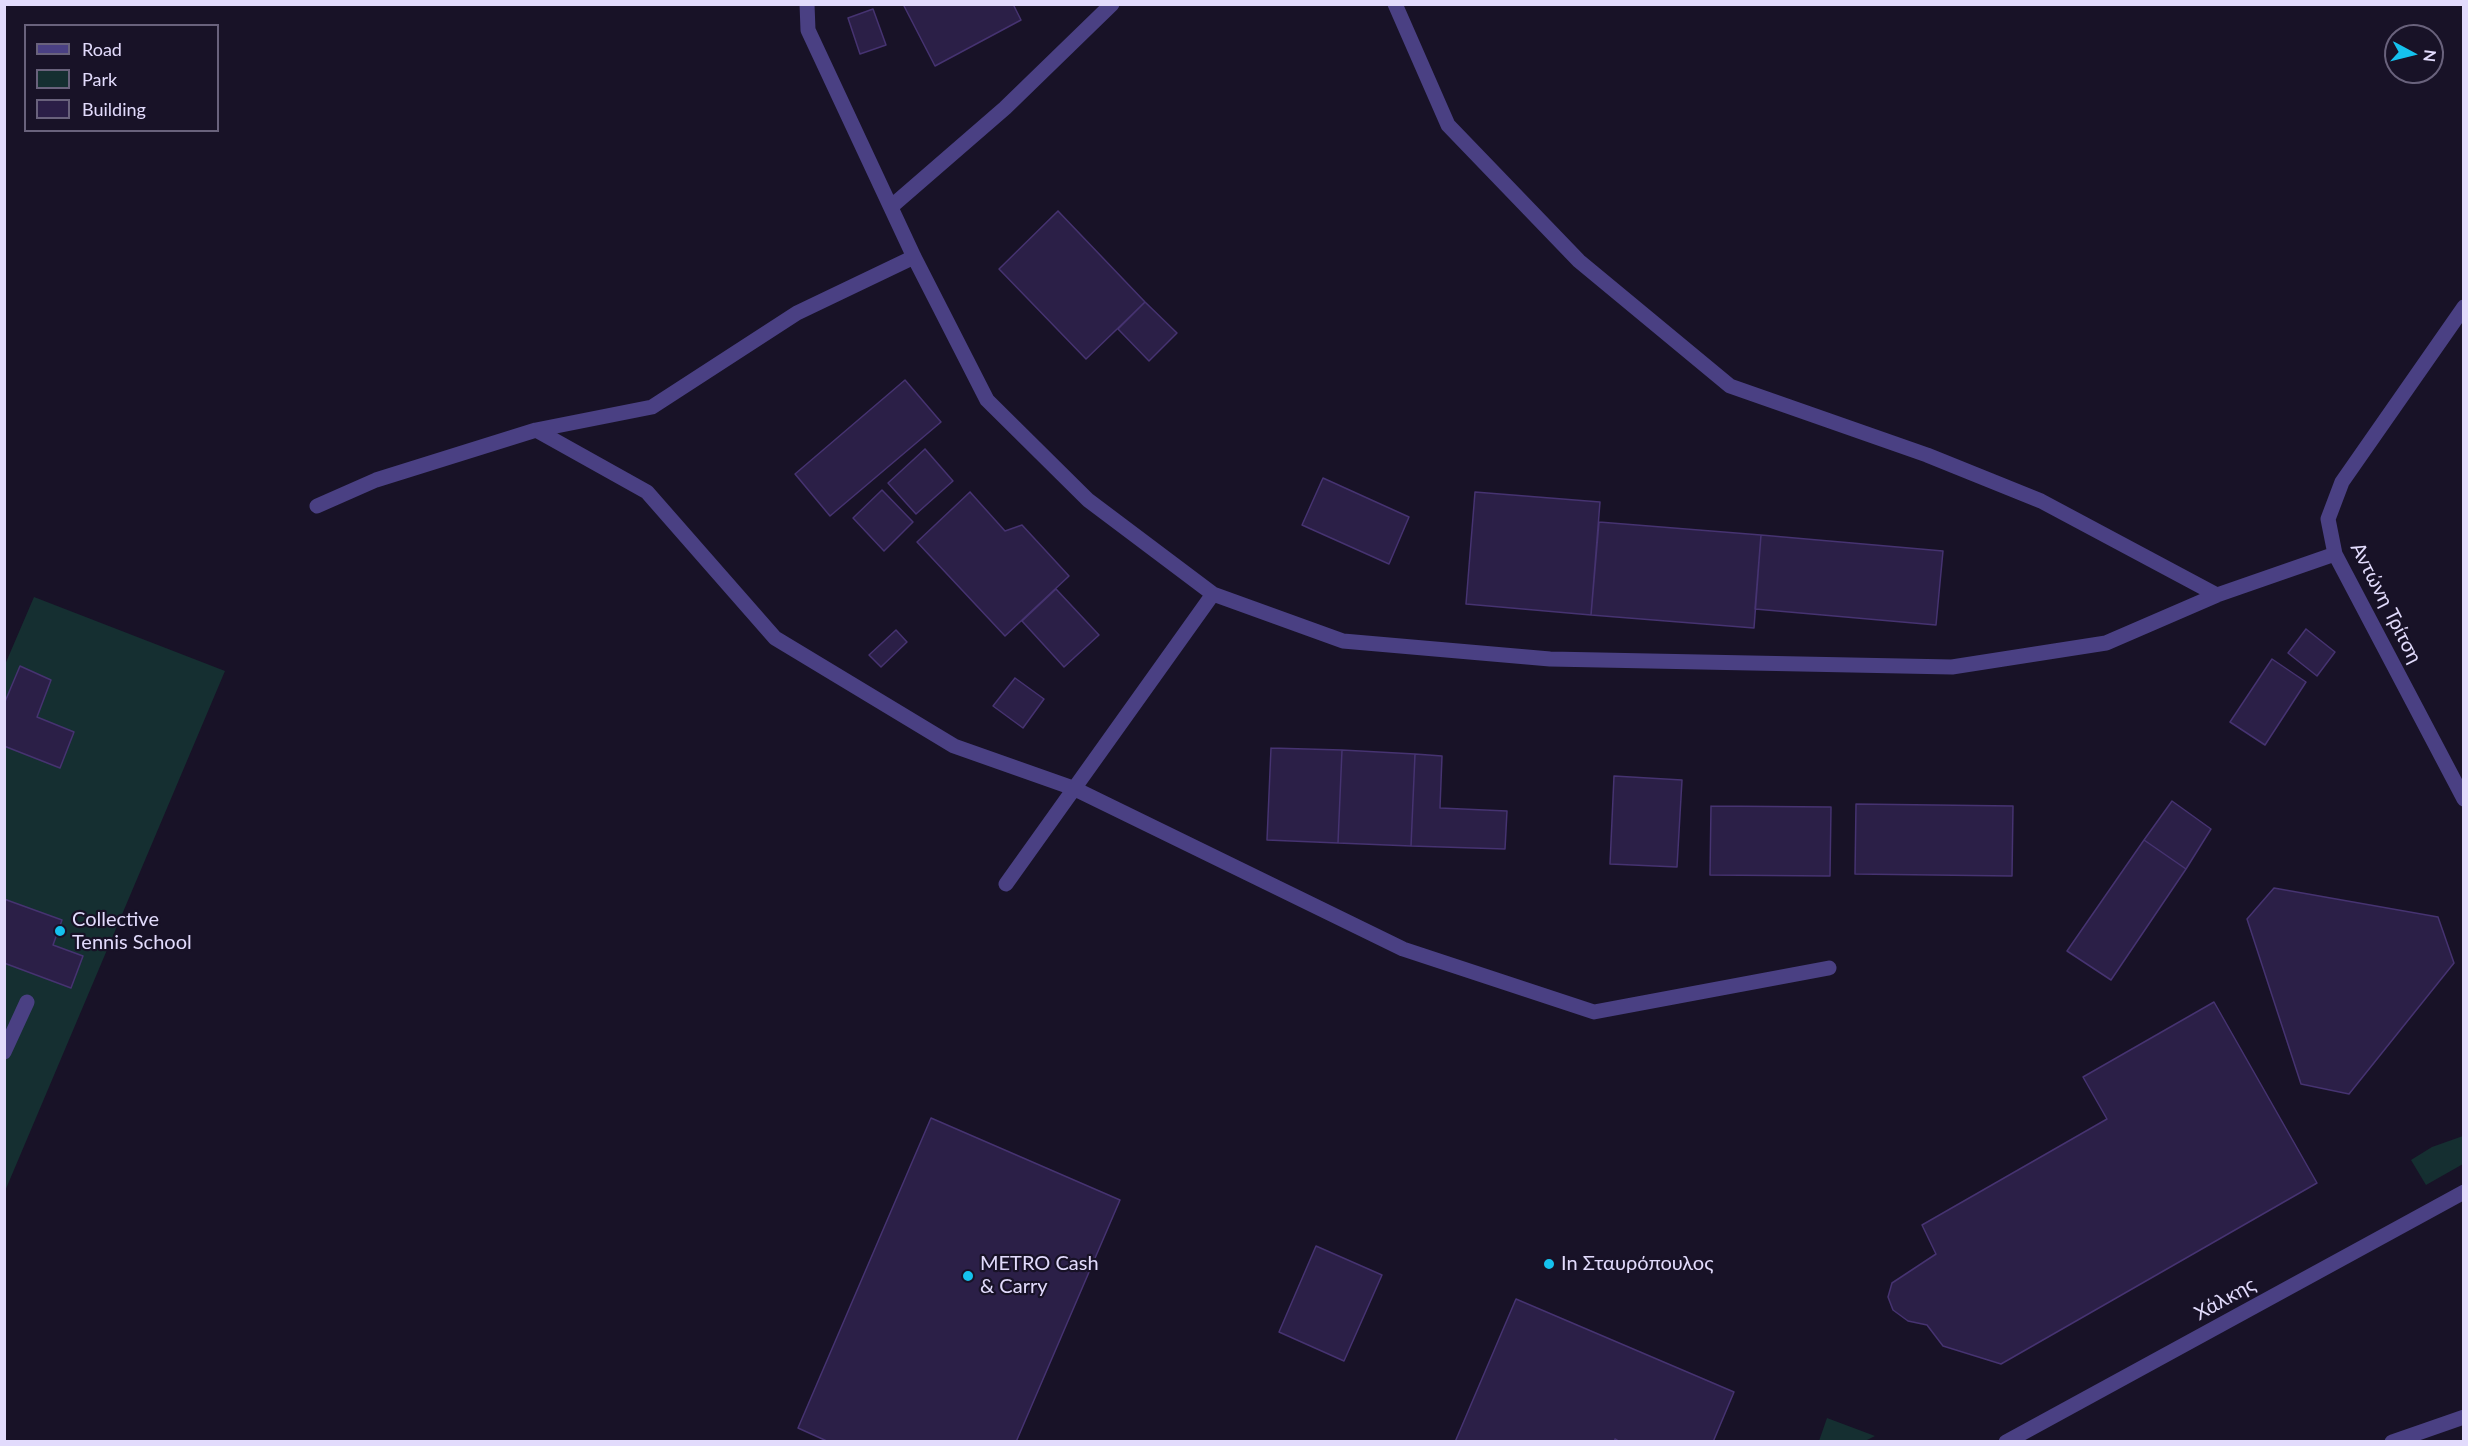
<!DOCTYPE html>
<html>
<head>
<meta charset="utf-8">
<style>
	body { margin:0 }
	#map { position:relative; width:2468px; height:1446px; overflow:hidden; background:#181227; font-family:Lato,sans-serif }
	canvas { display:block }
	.frame { position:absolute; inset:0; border:6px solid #e2dbfc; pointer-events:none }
	.legend { position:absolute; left:24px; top:24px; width:195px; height:108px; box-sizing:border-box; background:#181227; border:2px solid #69627c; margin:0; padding:8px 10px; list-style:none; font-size:18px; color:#e2dbfc }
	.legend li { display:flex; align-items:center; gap:12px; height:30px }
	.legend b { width:30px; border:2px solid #69627c }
	.north { position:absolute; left:2384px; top:24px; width:60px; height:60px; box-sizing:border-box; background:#181227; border:2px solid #69627c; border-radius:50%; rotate:97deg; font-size:16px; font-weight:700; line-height:24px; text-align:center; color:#e2dbfc }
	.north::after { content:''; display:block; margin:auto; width:21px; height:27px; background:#15c2ee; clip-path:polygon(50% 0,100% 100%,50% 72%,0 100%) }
</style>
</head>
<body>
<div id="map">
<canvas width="2468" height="1446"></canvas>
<div class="frame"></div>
<ul class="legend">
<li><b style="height:8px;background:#4a4083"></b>Road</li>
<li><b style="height:16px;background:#152f31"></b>Park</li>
<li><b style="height:16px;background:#2b1f47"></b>Building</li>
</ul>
<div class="north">N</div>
</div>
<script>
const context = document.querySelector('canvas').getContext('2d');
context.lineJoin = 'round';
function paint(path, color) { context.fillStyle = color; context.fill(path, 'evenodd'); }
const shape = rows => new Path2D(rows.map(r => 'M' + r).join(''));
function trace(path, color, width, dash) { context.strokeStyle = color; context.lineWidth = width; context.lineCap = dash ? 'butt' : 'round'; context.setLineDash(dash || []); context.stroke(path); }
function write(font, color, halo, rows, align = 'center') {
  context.font = font + ' Lato,sans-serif'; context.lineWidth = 4.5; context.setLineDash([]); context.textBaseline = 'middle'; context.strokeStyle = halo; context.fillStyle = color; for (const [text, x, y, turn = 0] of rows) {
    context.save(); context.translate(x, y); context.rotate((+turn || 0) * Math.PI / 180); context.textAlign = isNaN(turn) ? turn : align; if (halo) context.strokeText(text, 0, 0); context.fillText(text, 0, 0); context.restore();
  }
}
paint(shape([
	[34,597,225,671,5,1191,4,667],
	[2463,1136,2463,1164,2426,1185,2411,1160,2432,1147],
	[1827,1418,1875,1436,1865,1441,1819,1441]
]), '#152f31');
const building = shape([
	[903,4,1013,4,1021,20,935,66,903,4],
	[873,9,886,45,860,54,848,18,873,9],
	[1058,211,1145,302,1086,359,999,269,1058,211],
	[1145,302,1177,333,1149,361,1118,329,1145,302],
	[905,380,941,422,830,516,795,474,905,380],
	[925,449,953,481,916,514,888,483,925,449],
	[1323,478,1409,517,1389,564,1302,525,1323,478],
	[882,490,913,522,884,551,853,518,882,490],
	[970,492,1005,531,1022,525,1069,576,1005,636,917,542,970,492],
	[1475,492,1600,502,1591,615,1466,604,1475,492],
	[1599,522,1761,535,1754,628,1591,615,1599,522],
	[1761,535,1943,551,1936,625,1755,609,1761,535],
	[1056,589,1099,635,1064,667,1022,621,1056,589],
	[2306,629,2335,652,2317,676,2288,653,2306,629],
	[896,630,907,642,881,667,869,655,896,630],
	[2272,659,2306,682,2265,745,2230,722,2272,659],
	[20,666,51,680,37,717,74,732,60,768,4,746,4,704,20,666],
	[1015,678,1044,699,1023,728,993,706,1015,678],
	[1271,748,1342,750,1338,843,1267,840,1271,748],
	[1342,750,1415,754,1411,846,1338,843,1342,750],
	[1415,754,1442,756,1440,808,1507,811,1505,849,1411,846,1415,754],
	[1614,776,1682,780,1677,867,1610,864,1614,776],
	[2172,801,2211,829,2186,869,2144,840,2172,801],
	[1856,804,2013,806,2012,876,1855,874,1856,804],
	[1711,806,1831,807,1830,876,1710,875,1711,806],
	[2144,840,2186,869,2111,980,2067,951,2144,840],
	[2274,888,2438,917,2454,963,2349,1094,2301,1084,2247,919,2274,888],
	[4,899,62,920,53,945,83,956,71,988,4,963,4,899],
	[2214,1002,2317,1183,2001,1364,1943,1346,1927,1325,1908,1321,1893,1310,1888,1297,1892,1283,1936,1254,1922,1225,2107,1119,2083,1077,2214,1002],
	[931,1118,1120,1200,1016,1442,829,1442,798,1428,931,1118],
	[1316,1246,1382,1275,1344,1361,1279,1332,1316,1246],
	[1516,1299,1734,1392,1713,1442,1620,1442,1615,1439,1614,1442,1455,1442,1516,1299]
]);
paint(building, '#2b1f47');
trace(building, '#463371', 1.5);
trace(shape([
	[807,4,808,30,914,257,987,400,1088,500,1213,594,1343,641,1550,659,1952,667,2106,643,2217,595,2335,554],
	[1395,4,1448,125,1579,261,1730,386,1927,455,2041,501,2217,595],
	[892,206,1005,108,1112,4],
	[914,257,797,313,652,407,536,430,647,492,775,638,954,746,1073,788,1403,949,1594,1012,1829,968],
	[2464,307,2342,482,2328,519,2335,554,2464,799],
	[317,506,376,480,536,430],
	[1006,884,1213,594],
	[4,1052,27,1002],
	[2006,1442,2464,1192],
	[2392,1442,2464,1417]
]), '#4a4083', 15);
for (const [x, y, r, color] of [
	[60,931,6,"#15c2ee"],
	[1549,1264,6,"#15c2ee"],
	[968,1276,6,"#15c2ee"]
]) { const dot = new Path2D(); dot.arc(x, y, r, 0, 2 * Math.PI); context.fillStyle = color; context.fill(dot); trace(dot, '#181227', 2); }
write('20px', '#e2dbfc', '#181227', [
	["Αντώνη Τρίτση",2386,603,63],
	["Χάλκης",2225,1299,-29]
]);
write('20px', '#e2dbfc', '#181227', [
	["Collective",72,920],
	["Tennis School",72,943],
	["METRO Cash",980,1264],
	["& Carry",980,1287],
	["In Σταυρόπουλος",1561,1264]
], 'left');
</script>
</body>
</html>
